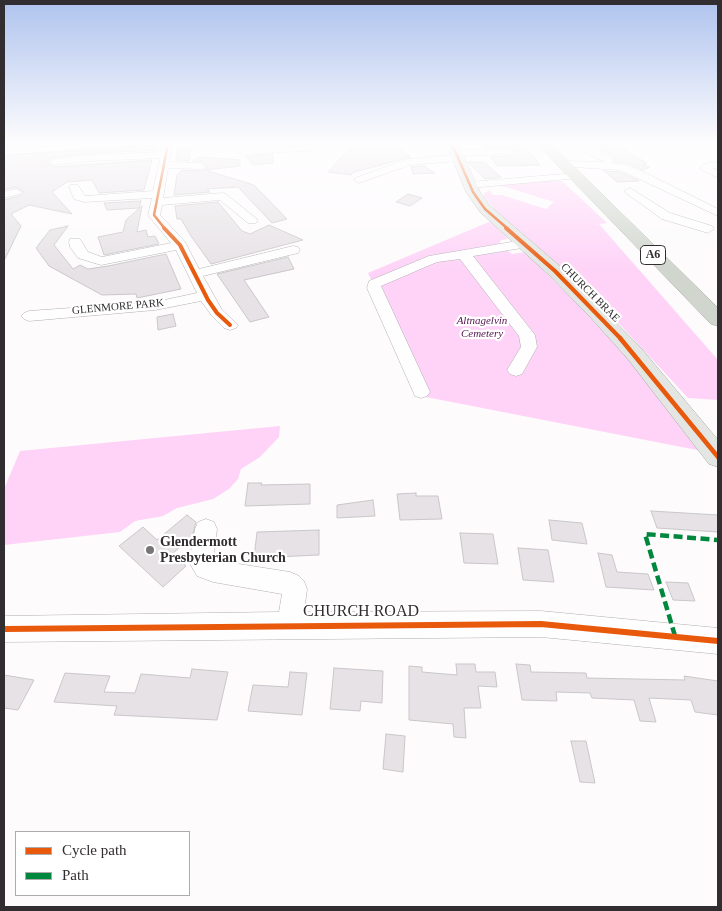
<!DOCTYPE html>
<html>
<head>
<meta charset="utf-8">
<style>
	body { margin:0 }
	#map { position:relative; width:722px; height:911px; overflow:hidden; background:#fdfbfc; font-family:"Times New Roman",serif }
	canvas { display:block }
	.frame { position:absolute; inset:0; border:5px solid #312d30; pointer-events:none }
	.legend { position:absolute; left:15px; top:831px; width:175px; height:65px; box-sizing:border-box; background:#fff; border:1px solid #adabac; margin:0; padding:6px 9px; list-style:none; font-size:15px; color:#312d30 }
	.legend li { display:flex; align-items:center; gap:10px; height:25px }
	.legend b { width:25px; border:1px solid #adabac }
</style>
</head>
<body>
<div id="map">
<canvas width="722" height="911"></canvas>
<div class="frame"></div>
<ul class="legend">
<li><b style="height:6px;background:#e8590c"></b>Cycle path</li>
<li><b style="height:6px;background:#00873e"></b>Path</li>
</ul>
</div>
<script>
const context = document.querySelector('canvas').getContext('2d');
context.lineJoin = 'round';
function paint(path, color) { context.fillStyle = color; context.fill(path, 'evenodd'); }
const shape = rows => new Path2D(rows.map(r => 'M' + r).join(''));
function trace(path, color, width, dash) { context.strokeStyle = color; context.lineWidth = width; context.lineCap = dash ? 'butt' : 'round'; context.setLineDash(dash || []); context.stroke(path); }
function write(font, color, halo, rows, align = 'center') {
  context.font = font + ' "Times New Roman",serif'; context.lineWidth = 4.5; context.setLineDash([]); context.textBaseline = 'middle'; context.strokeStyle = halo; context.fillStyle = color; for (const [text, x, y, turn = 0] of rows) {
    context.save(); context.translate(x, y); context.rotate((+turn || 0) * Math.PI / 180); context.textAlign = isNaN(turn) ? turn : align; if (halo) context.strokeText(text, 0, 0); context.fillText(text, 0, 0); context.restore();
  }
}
paint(shape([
	[541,181,562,181,607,223,599,224,718,360,718,400,688,398,588,290,495,210,484,196,484,193,490,190,493,195,502,195,546,209,554,202,499,185],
	[491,221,508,239,501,240,499,244,512,254,525,252,581,308,664,397,702,451,426,397,368,273],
	[280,426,279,437,260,457,241,469,238,479,229,489,213,499,177,508,163,516,135,521,120,532,4,545,4,489,20,451]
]), '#fed3f7');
const building = shape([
	[370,144,391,144,411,157,354,172,351,175,328,172,349,149,370,144],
	[484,144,523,144,540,165,497,166,491,157,513,156,517,152,510,147,486,148,484,144],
	[584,144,612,144,647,163,643,165,650,167,643,170,627,163,615,162,614,156,584,144],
	[156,145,156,150,92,153,54,157,48,160,48,164,54,167,152,160,144,190,99,193,92,180,67,182,52,192,72,214,29,205,11,214,21,226,4,261,4,200,20,196,24,192,16,187,4,190,4,155,156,145],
	[191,148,189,161,176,160,178,149,191,148],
	[273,154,273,163,253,165,246,156,273,154],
	[198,157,240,160,240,166,205,170,254,185,287,219,272,223,238,187,207,189,210,192,174,195,177,175,182,170,201,171,208,167,202,161,193,161,198,157],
	[468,162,484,162,501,177,485,179,468,162],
	[424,166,435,173,413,174,411,167,424,166],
	[604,171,620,172,639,181,617,182,604,171],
	[408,194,422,198,410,206,396,202,408,194],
	[141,201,139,208,107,210,104,203,141,201],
	[218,202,242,231,250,234,269,225,303,240,211,264,191,236,181,219,177,219,175,206,218,202],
	[142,206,137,232,146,230,148,237,155,236,159,244,104,255,98,237,123,232,126,220,142,206],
	[68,226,54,245,73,269,80,265,88,269,108,266,166,254,181,289,137,298,136,294,102,295,49,266,36,248,50,230,68,226],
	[288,257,294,269,244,280,269,317,250,322,217,274,288,257],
	[173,314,176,326,158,330,157,317,173,314],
	[248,483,262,483,261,485,310,484,310,504,245,506,248,483],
	[416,493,416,496,438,496,442,519,400,520,397,494,416,493],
	[373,500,375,516,337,518,337,505,373,500],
	[651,511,718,515,718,532,657,528,651,511],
	[187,515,196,522,192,537,172,554,186,566,163,587,119,546,143,527,157,540,187,515],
	[549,520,582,523,587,544,552,540,549,520],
	[319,530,319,555,254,558,257,532,319,530],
	[460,533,493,534,498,564,464,563,460,533],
	[518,548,548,550,554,582,523,580,518,548],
	[598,553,612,555,617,572,648,574,654,590,606,587,598,553],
	[666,582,688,583,695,601,673,600,666,582],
	[456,664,475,664,476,672,495,672,497,687,478,686,481,708,464,708,466,738,454,737,453,724,409,720,409,666,422,667,422,672,457,675,456,664],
	[516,664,530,665,531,672,586,673,587,678,685,680,684,676,718,681,718,715,695,712,691,700,649,698,656,722,640,721,634,700,592,698,590,693,556,692,557,701,522,700,516,664],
	[334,668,383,671,382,703,361,701,360,711,330,709,334,668],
	[192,669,228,672,217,720,114,715,117,706,54,702,65,673,110,676,104,692,135,693,141,674,190,678,192,669],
	[290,672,307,673,302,715,248,711,253,685,288,687,290,672],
	[4,675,34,680,18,710,4,708,4,675],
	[386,734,405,736,403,772,383,769,386,734],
	[571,741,586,741,595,783,580,782,571,741]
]);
paint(building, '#e6e2e5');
trace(building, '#c9c7c9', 1);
const minor = shape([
	[4,144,51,144,46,147,4,149,4,144],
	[163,144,173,144,169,162,201,163,206,166,201,169,168,168,163,198,222,193,226,194,258,220,256,223,248,223,220,200,162,205,160,215,185,242,199,269,293,246,298,247,300,250,298,253,203,276,222,310,238,325,236,328,230,330,224,328,212,316,201,301,155,310,29,321,24,319,21,316,24,313,29,311,155,302,197,293,176,250,101,265,78,258,70,247,69,242,70,239,80,239,88,252,102,257,171,243,148,215,152,198,84,202,74,199,69,187,70,185,78,185,85,196,153,191,160,158,92,161,54,165,49,162,54,159,92,155,161,152,163,144],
	[327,144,345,144,343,146,326,150,241,154,236,151,241,148,327,144],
	[566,144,579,144,613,158,614,160,611,163,626,165,646,173,718,209,718,216,620,170,559,166,559,162,563,161,605,162,566,144],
	[510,149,515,152,513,154,460,156,462,158,457,161,410,165,359,183,354,180,355,178,408,159,453,155,451,153,456,150,510,149],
	[710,162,718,163,718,169,712,168,718,171,718,178,700,169,702,165,710,162],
	[575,173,580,176,579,178,470,188,465,185,470,182,575,173],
	[630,188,670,213,712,226,714,229,708,233,662,219,626,193,624,191,630,188],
	[16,189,22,192,20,194,4,198,4,192,16,189],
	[523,240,529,244,528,247,473,256,535,335,537,347,522,374,516,376,510,374,507,370,521,347,519,336,460,259,437,262,381,286,430,392,427,396,421,398,415,396,367,288,369,281,429,256,523,240],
	[206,519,214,522,217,529,213,560,290,572,299,576,304,581,307,589,304,612,541,611,718,628,718,654,541,637,4,642,4,616,279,612,282,594,213,582,197,576,189,562,195,529,198,522,206,519]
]);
const major = shape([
	[446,144,458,144,480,192,490,206,561,267,641,348,718,440,718,467,709,464,627,358,591,318,549,275,480,212,466,192,446,144]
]);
const highway = shape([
	[537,144,551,144,718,308,718,326,711,324,537,144]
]);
trace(minor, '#b1afb0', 1);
trace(major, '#a4aba2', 1);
trace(highway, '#a4aba2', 1);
paint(minor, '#fffeff');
paint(major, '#e3e6e2');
paint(highway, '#d0d6cd');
trace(shape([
	[675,636,645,534,718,540]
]), '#00873e', 4.5, [9, 4.5]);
trace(shape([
	[452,144,473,192,485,209,508,229],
	[165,229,154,215,168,144]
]), '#e8590c', 2.5);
trace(shape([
	[164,228,180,245,208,300,217,313,230,325],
	[506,228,555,271,621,339]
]), '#e8590c', 4);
trace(shape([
	[620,338,718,457]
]), '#e8590c', 4.5);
trace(shape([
	[4,629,541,624,718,641]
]), '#e8590c', 6);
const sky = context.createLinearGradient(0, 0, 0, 271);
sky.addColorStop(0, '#afc3ee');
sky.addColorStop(0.53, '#fefdfe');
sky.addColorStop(1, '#fefdfe00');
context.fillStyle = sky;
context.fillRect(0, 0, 722, 271);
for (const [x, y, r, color] of [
	[150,550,5,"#787577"]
]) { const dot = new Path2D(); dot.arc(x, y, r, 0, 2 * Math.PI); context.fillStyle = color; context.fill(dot); trace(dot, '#fff', 2); }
write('11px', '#312d30', '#fff', [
	["CHURCH BRAE",590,293,45],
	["GLENMORE PARK",118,307,-5]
]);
write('italic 11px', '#571552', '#fff', [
	["Altnagelvin",482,321],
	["Cemetery",482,334]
]);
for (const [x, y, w] of [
	[653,255,25]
]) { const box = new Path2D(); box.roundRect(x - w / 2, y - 9.5, w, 19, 4); context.fillStyle = '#fff'; context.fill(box); trace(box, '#312d30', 1); }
write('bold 12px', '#312d30', null, [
	["A6",653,255]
]);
write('bold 14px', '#312d30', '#fff', [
	["Glendermott",160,542],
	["Presbyterian Church",160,558]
], 'left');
write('16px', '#312d30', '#fff', [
	["CHURCH ROAD",361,612]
]);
</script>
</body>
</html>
